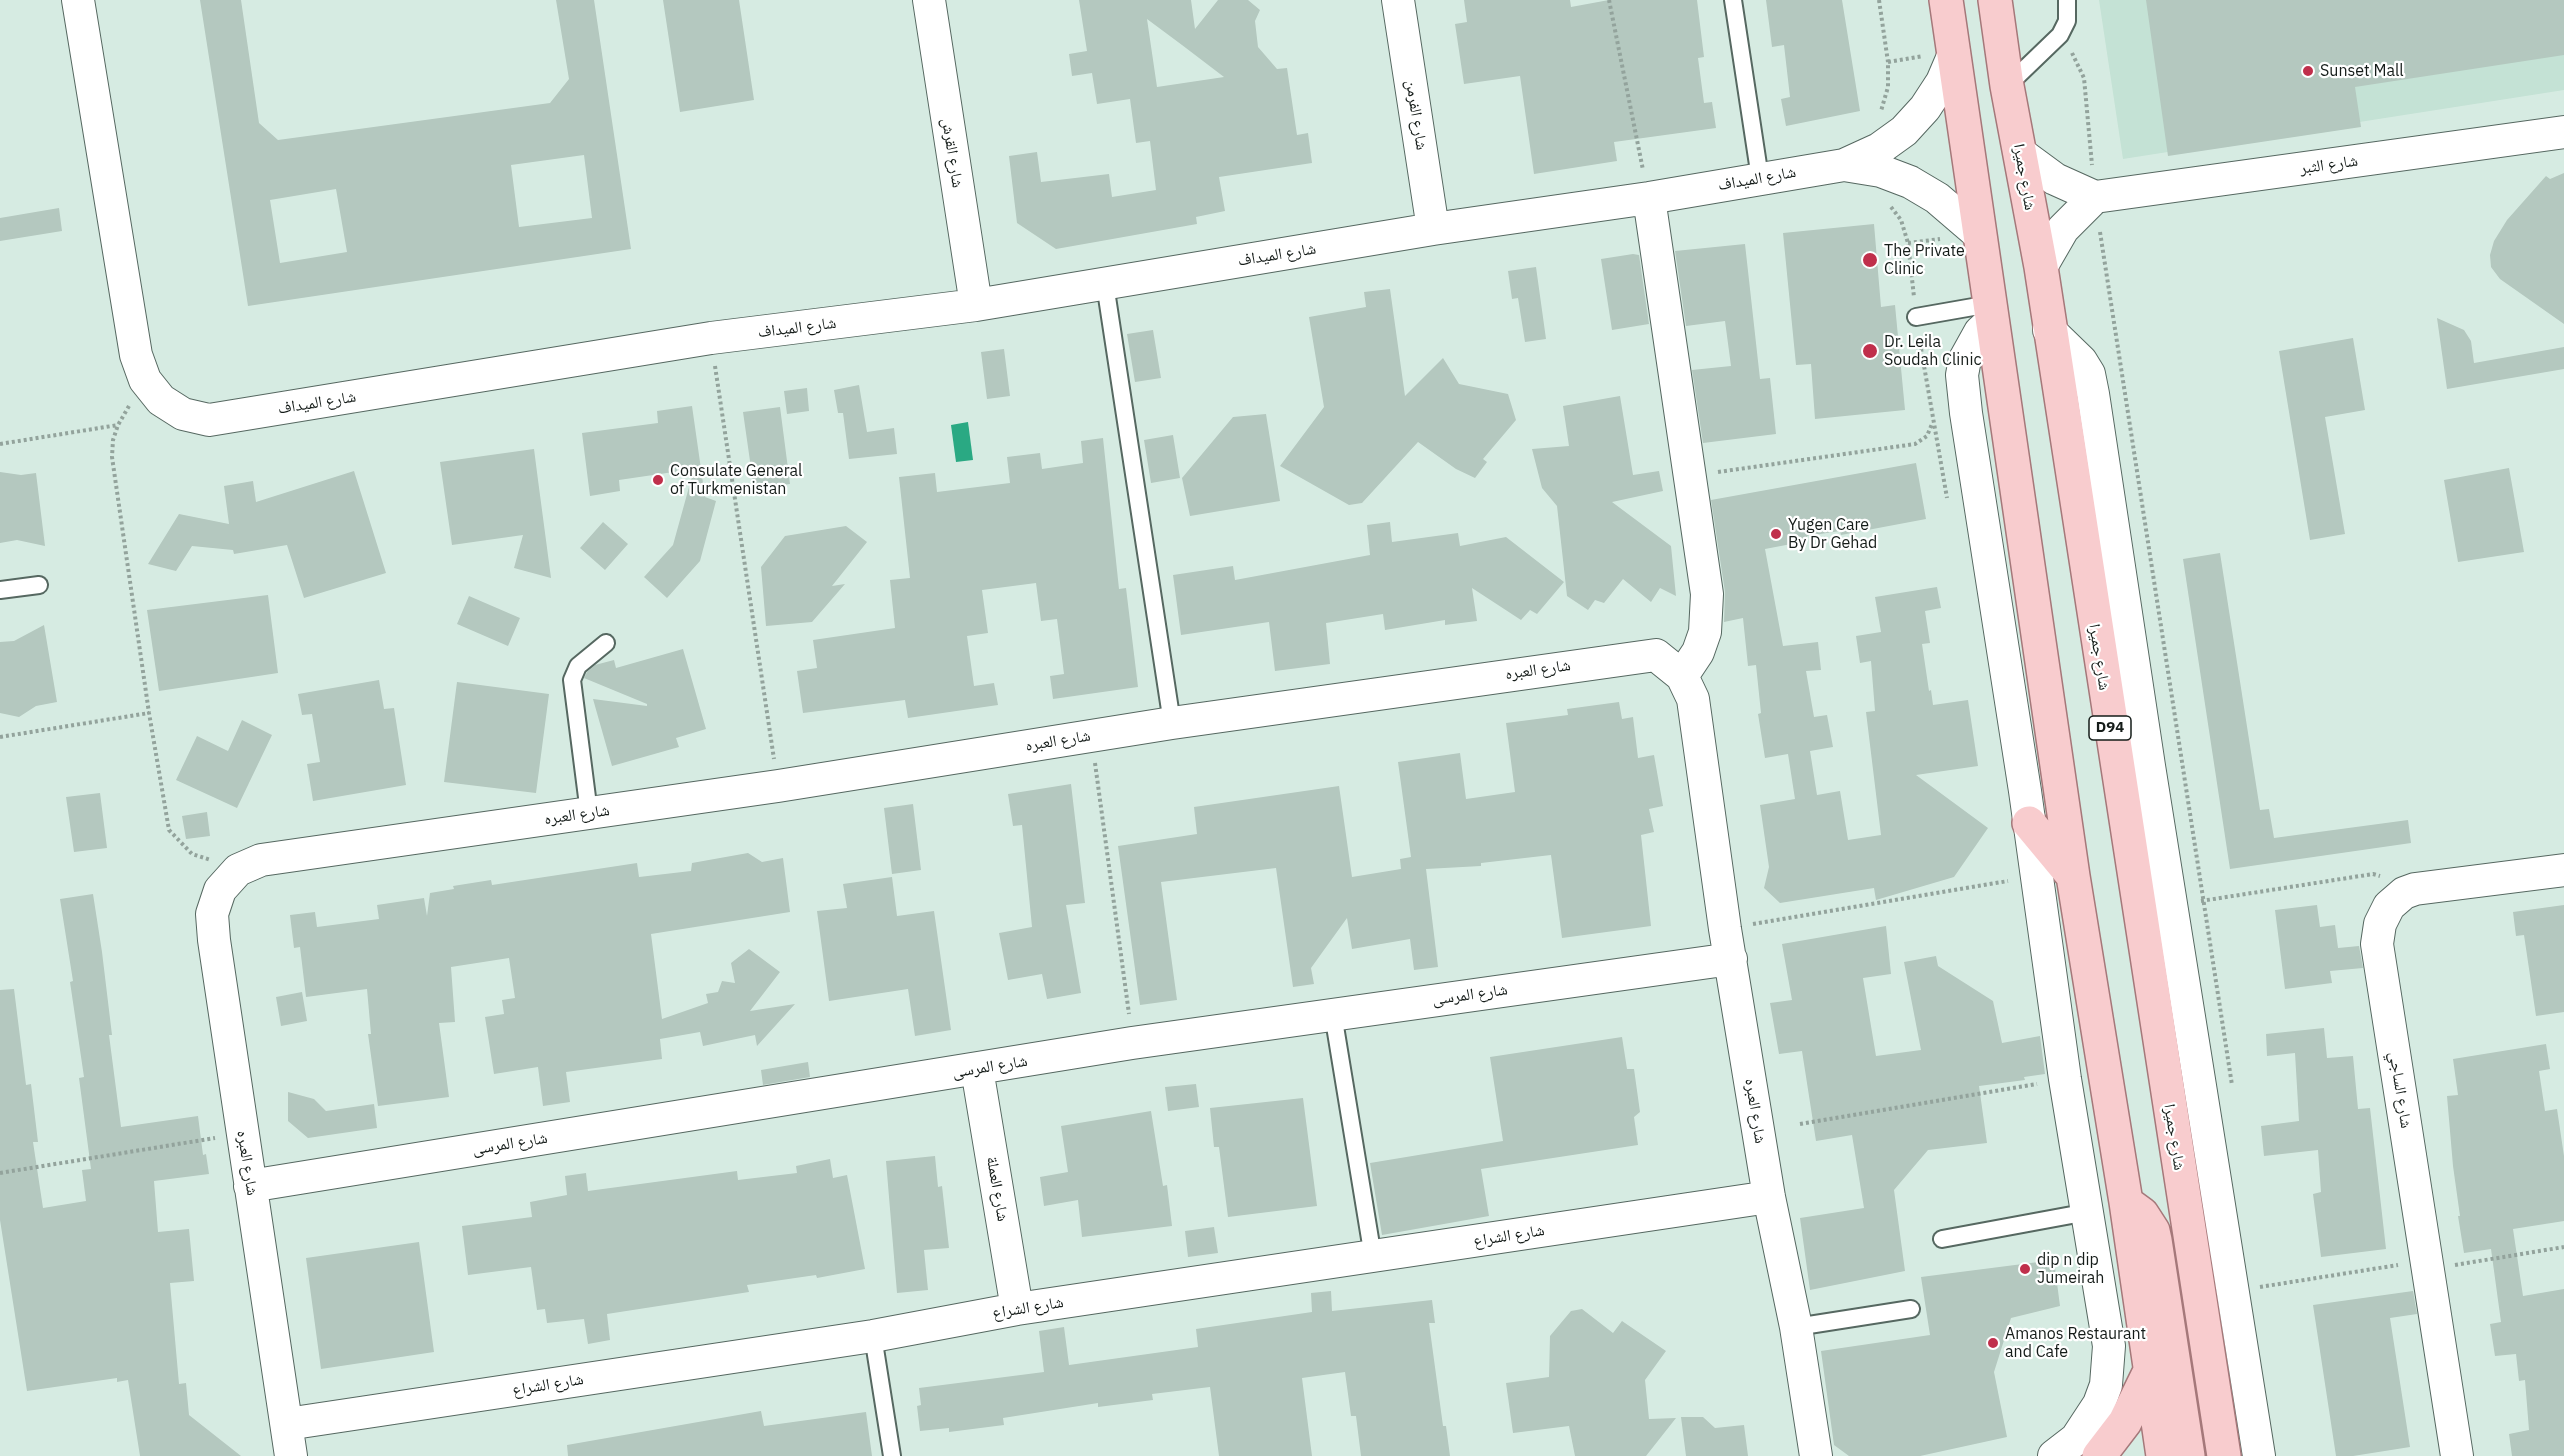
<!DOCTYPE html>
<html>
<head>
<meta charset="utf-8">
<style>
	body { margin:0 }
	canvas { display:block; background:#d6ebe2 }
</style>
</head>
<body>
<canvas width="2564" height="1456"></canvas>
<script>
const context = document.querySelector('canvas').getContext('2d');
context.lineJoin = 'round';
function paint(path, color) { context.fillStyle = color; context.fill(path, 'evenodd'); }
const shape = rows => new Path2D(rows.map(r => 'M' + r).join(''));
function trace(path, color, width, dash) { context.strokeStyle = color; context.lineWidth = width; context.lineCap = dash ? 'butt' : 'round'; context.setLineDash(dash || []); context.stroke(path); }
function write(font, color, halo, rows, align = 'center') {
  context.font = font + ' "IBM Plex Sans","Noto Naskh Arabic",sans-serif'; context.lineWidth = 4.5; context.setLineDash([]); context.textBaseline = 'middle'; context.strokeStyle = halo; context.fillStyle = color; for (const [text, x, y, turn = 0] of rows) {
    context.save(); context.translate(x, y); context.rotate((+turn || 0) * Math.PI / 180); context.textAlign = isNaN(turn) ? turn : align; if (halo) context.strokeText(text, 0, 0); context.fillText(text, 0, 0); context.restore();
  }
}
paint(shape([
	[2099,0,2564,0,2564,90,2123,159]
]), '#c4e2d5');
paint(shape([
	[968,422,973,460,956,462,951,425]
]), '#2aa983');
paint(shape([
	[200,0,241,0,259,123,278,140,550,103,569,79,556,0,594,0,631,249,248,306],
	[584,155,592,218,519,227,511,165],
	[336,189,347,252,280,263,270,200],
	[663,0,739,0,754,100,680,112],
	[1079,0,1191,0,1195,29,1218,0,1248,0,1260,10,1255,21,1258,47,1277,69,1287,68,1297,135,1308,133,1312,163,1219,177,1225,211,1196,217,1197,224,1056,249,1017,223,1009,156,1037,152,1041,182,1109,174,1112,197,1156,190,1150,141,1136,143,1130,99,1097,104,1092,73,1072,76,1069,54,1087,51],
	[1147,19,1182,45,1224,77,1157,87],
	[1464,0,1570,0,1571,7,1609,0,1697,0,1704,57,1698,58,1704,103,1712,102,1716,128,1614,142,1617,161,1534,174,1520,76,1464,84,1455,24,1467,22],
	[1766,0,1842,0,1860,111,1786,126,1781,99,1790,97,1784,45,1772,47],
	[2146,0,2564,0,2564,55,2355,87,2361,127,2168,156],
	[2564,173,2564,324,2500,279,2491,267,2490,255,2494,241,2507,220,2546,176,2550,179],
	[59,208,62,231,0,241,0,218],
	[1874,224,1881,307,1895,305,1905,410,1815,419,1811,364,1796,365,1783,233],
	[1745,244,1760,379,1770,378,1776,434,1703,443,1692,370,1731,366,1725,321,1686,326,1675,251],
	[1633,254,1639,255,1649,324,1612,330,1601,259],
	[1536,267,1546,339,1525,342,1518,298,1512,299,1508,271],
	[1390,289,1405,396,1443,358,1459,384,1508,394,1516,420,1483,459,1487,462,1475,478,1456,469,1418,442,1362,503,1349,505,1280,466,1324,407,1309,317,1366,307,1364,292],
	[2437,318,2464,330,2471,341,2474,363,2564,347,2564,369,2447,389],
	[1153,330,1161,378,1135,382,1127,334],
	[2353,338,2365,410,2325,417,2345,534,2310,540,2279,351],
	[1004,349,1010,396,987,399,981,352],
	[859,385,867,432,894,428,897,454,849,459,843,413,838,413,834,390],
	[807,388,809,411,787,414,784,391],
	[1620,396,1633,475,1659,471,1663,491,1612,502,1671,546,1676,596,1660,588,1651,602,1623,579,1604,603,1595,600,1588,610,1567,596,1557,506,1542,488,1532,449,1569,446,1563,406],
	[692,406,705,497,716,501,700,561,667,598,644,577,673,545,694,469,619,480,620,491,590,496,582,433,658,423,657,411],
	[780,407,790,484,754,489,743,412],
	[1266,414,1280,501,1190,516,1182,478,1233,417],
	[1173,435,1180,478,1151,483,1144,440],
	[1103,438,1119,589,1126,588,1138,687,1053,699,1050,676,1064,674,1057,619,1041,621,1036,583,982,590,988,633,967,636,974,686,994,683,998,705,908,718,905,700,803,713,797,671,817,668,813,640,895,628,890,580,910,578,899,477,935,473,937,492,1010,483,1007,457,1040,453,1042,469,1083,463,1081,441],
	[534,449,538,480,551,578,514,568,523,535,452,545,440,462],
	[1916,463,1926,519,1841,535,1840,531,1807,536,1807,541,1765,549,1783,646,1818,642,1821,670,1806,671,1814,717,1827,715,1833,747,1810,751,1817,795,1840,791,1848,840,1881,835,1866,712,1875,711,1871,661,1860,663,1856,636,1881,632,1875,597,1937,587,1941,608,1925,611,1930,643,1922,644,1929,691,1931,690,1933,705,1968,700,1978,766,1916,775,1988,828,1954,877,1876,900,1874,888,1780,903,1764,888,1769,867,1760,805,1795,799,1788,754,1765,758,1758,714,1761,713,1756,665,1748,666,1743,618,1724,622,1725,592,1711,500],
	[2509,468,2524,552,2458,562,2444,480],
	[354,471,386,573,304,598,287,545,234,554,233,550,192,546,176,571,148,564,179,514,229,524,224,486,253,481,256,502],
	[0,472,21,475,36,473,45,546,17,540,0,543],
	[603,522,628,544,605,570,580,548],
	[1390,522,1392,542,1458,533,1460,546,1506,537,1564,582,1537,614,1530,610,1521,620,1472,588,1477,621,1445,625,1445,620,1385,630,1383,614,1326,623,1330,664,1275,671,1269,622,1181,635,1173,575,1233,566,1235,580,1370,555,1367,525],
	[846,526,867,542,832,586,845,584,812,622,766,626,761,567,785,536],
	[2220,553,2260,810,2269,809,2274,838,2408,820,2411,843,2230,869,2183,559],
	[268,595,278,673,159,691,147,610],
	[469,596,520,618,508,646,457,624],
	[44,625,57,702,36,706,19,717,0,713,0,642,14,641],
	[683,649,706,729,676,738,679,747,612,766,593,699,647,706,647,704,584,678,587,672,595,665,614,660,616,668],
	[379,680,384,709,394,708,406,785,313,801,307,764,320,762,312,714,302,715,298,694],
	[457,682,549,694,536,793,444,782],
	[1619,702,1622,719,1633,717,1638,758,1654,755,1663,806,1649,809,1654,832,1641,835,1651,926,1562,938,1551,855,1481,863,1481,866,1426,869,1438,967,1414,970,1410,939,1352,949,1347,918,1311,968,1314,984,1293,987,1276,868,1161,882,1177,1000,1140,1005,1118,846,1197,834,1194,807,1339,786,1352,877,1401,869,1400,859,1411,857,1398,762,1460,753,1466,799,1515,792,1506,723,1568,715,1567,709],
	[242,720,272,735,237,808,176,780,197,736,228,751],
	[1071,784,1085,903,1066,905,1081,993,1047,999,1042,974,1008,980,999,933,1032,927,1022,825,1013,826,1008,794],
	[100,793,107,848,74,852,66,797],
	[913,804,921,870,892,874,884,808],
	[207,812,210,836,186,839,182,816],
	[748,853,762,862,783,858,790,912,651,934,662,1019,708,1003,706,994,718,992,722,981,735,983,731,963,749,949,780,972,750,1011,795,1004,757,1046,755,1035,703,1046,700,1032,660,1039,662,1059,566,1072,570,1102,543,1106,538,1067,494,1074,485,1017,504,1014,502,1000,515,998,509,958,451,967,455,1022,439,1023,449,1097,378,1106,368,1034,371,1034,367,989,306,997,300,947,294,948,290,915,315,912,317,927,379,919,377,905,424,898,427,916,430,893,454,889,453,886,491,880,492,885,637,863,639,877,691,871,692,863],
	[892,877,897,916,934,911,951,1030,915,1036,908,989,829,1001,817,911,847,908,843,884],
	[93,894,102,952,112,1035,109,1035,121,1127,198,1116,203,1155,206,1154,209,1174,154,1181,158,1232,189,1229,194,1281,170,1283,179,1384,186,1383,189,1415,241,1456,140,1456,128,1380,117,1382,117,1378,27,1391,0,1220,0,990,14,989,26,1085,31,1084,38,1142,33,1142,43,1208,86,1201,82,1170,91,1169,79,1078,84,1077,70,982,73,981,60,899],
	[2317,905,2320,927,2335,925,2338,948,2359,946,2363,968,2330,971,2332,983,2285,989,2275,910],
	[2564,905,2564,1012,2536,1016,2524,935,2516,936,2513,912],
	[1886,926,1891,974,1863,978,1876,1056,1921,1050,1904,962,1936,956,1938,966,1993,1001,2002,1043,2040,1036,2045,1074,2024,1077,2025,1080,1979,1086,1987,1143,1928,1150,1894,1190,1905,1271,1810,1290,1800,1218,1864,1208,1852,1135,1816,1141,1802,1051,1779,1054,1770,1003,1792,1000,1782,944],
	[302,992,307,1021,281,1026,276,997],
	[2324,1028,2327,1058,2353,1056,2358,1109,2370,1108,2386,1249,2321,1257,2313,1194,2321,1192,2318,1150,2264,1156,2261,1126,2299,1121,2295,1053,2267,1056,2266,1034],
	[1622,1037,1627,1069,1634,1069,1640,1112,1634,1117,1638,1145,1481,1169,1489,1216,1382,1235,1370,1163,1503,1141,1490,1057],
	[2546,1044,2550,1069,2539,1071,2545,1111,2557,1109,2564,1156,2564,1221,2513,1229,2523,1296,2564,1289,2564,1456,2512,1456,2509,1434,2529,1430,2525,1380,2519,1381,2516,1354,2495,1356,2490,1324,2501,1322,2491,1249,2464,1253,2458,1216,2460,1216,2453,1166,2447,1096,2458,1095,2453,1059],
	[808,1062,810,1077,763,1085,761,1070],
	[1196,1084,1199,1107,1168,1111,1165,1087],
	[288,1092,314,1099,326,1111,374,1104,377,1128,308,1138,288,1121],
	[1303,1098,1317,1206,1228,1217,1219,1147,1214,1147,1210,1108],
	[1151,1111,1163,1186,1167,1185,1172,1226,1082,1237,1078,1200,1044,1206,1040,1177,1068,1172,1061,1126],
	[935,1156,938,1187,942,1186,949,1248,924,1250,928,1290,897,1293,886,1161],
	[830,1159,833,1178,847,1175,865,1269,817,1278,816,1275,747,1285,749,1292,607,1314,610,1340,588,1344,584,1319,547,1323,545,1309,537,1310,531,1267,468,1275,462,1226,532,1217,530,1202,567,1195,565,1176,586,1173,588,1191,737,1171,738,1180,797,1173,796,1166],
	[1214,1227,1218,1253,1188,1257,1185,1231],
	[419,1242,434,1352,321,1369,306,1258],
	[2054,1260,2060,1306,2011,1318,1994,1372,2007,1437,1920,1456,1849,1456,1834,1445,1821,1351,1930,1335,1921,1277],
	[1331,1291,1332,1311,1432,1300,1435,1323,1429,1323,1443,1426,1446,1426,1450,1456,1361,1456,1356,1416,1351,1416,1345,1372,1302,1378,1312,1456,1219,1456,1210,1387,1152,1394,1153,1400,1098,1407,1098,1403,1003,1418,1004,1425,949,1432,949,1428,920,1431,917,1406,921,1405,919,1388,1044,1372,1039,1331,1064,1327,1069,1365,1198,1347,1196,1329,1312,1312,1311,1293],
	[2413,1291,2417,1314,2390,1318,2410,1447,2353,1456,2336,1456,2313,1305],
	[1582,1309,1613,1333,1622,1321,1666,1351,1645,1380,1649,1419,1676,1418,1646,1456,1575,1456,1569,1426,1513,1433,1506,1383,1549,1377,1550,1336,1571,1311],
	[761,1411,764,1426,866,1412,872,1456,568,1456,567,1445],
	[1681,1417,1703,1417,1715,1428,1744,1425,1748,1456,1686,1456]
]), '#b4c8bf');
const lane = shape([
	[1733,0,1760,178],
	[2007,86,2060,35,2067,21,2067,0],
	[1105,284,1172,723],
	[1916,317,1990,304],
	[0,590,39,585],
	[589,813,572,680,578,666,606,643],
	[1333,1014,1373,1257],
	[1942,1239,2088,1212],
	[1796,1327,1911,1309],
	[873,1336,892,1456]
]);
const street = shape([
	[78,0,136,355,145,380,161,400,183,414,209,420,711,338,976,305,1433,229,1649,198,1844,165,1879,149,1904,131,1925,108,1942,82,1954,54],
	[929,0,976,305],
	[1398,0,1433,229],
	[2021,154,2055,179,2095,197,2564,132],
	[1844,165,1881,171,1910,182,1937,198,1979,234],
	[1649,198,1707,594,1705,632,1698,652,1682,676],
	[2041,267,2063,229,2095,197],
	[1992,321,1980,332,1965,359,1962,375,1966,413,2025,791,2065,1079,2109,1346,2106,1385,2099,1404,2076,1439,2054,1456],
	[2049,330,2081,361,2089,374,2093,394,2149,766,2259,1456],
	[977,1069,1017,1309],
	[250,1186,1132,1043,1731,959],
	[287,1424,873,1336,1017,1309,1769,1197],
	[291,1456,214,940,212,914,220,890,238,870,261,860,778,786,1172,723,1656,655,1682,676,1693,699,1725,929,1769,1197,1796,1327,1816,1456],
	[2457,1456,2377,944,2380,924,2389,906,2404,893,2415,889,2564,870]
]);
const primary = shape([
	[1946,0,2073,876,2126,1202,2163,1456],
	[1995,0,2007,86,2041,267,2224,1456],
	[2029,823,2073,876],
	[2127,1203,2142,1214,2153,1231,2155,1240,2188,1456],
	[2099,1456,2125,1422,2151,1369]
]);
trace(lane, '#566861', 20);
trace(street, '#566861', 34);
trace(primary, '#a5787a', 36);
trace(shape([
	[1609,0,1643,170],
	[1879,0,1888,62,1888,87,1881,111],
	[2072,53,2084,78,2092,165],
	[1888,62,1923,56],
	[1891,207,1901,220,1908,243,1914,297],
	[2100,232,2232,1085],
	[1908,243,1940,239],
	[1919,337,1947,498],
	[715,366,774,759],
	[129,406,118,425,113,440,112,457,149,713,169,830,192,854,211,860],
	[0,444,118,425],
	[1718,472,1915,444,1927,436,1932,424],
	[0,737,149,713],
	[1095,763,1129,1014],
	[2201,901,2373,874,2380,876],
	[1753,924,2008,881],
	[1800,1124,2037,1084],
	[0,1173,215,1138],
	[2455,1265,2564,1247],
	[2260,1287,2398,1265]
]), '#93a39c', 4, [3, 3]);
trace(lane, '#fff', 16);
trace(street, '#fff', 32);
trace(primary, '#f8ccce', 33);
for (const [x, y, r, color] of [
	[2308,71,6,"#c02f4b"],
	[1870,260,8,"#c02f4b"],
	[1870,351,8,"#c02f4b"],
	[658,480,6,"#c02f4b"],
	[1776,534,6,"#c02f4b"],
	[2025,1269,6,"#c02f4b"],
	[1993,1343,6,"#c02f4b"]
]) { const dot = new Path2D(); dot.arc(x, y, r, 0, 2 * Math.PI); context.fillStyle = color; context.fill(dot); trace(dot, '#fff', 2); }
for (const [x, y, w] of [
	[2110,728,42]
]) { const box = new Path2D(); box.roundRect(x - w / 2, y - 12, w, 24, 4.5); context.fillStyle = '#fff'; context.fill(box); trace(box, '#151c19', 1.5); }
write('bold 15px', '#151c19', null, [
	["D94",2110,728]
]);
write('16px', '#151c19', '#fff', [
	["Sunset Mall",2320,71],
	["The Private",1884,251],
	["Clinic",1884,269],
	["Dr. Leila",1884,342],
	["Soudah Clinic",1884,360],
	["Consulate General",670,471],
	["of Turkmenistan",670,489],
	["Yugen Care",1788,525],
	["By Dr Gehad",1788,543],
	["dip n dip",2037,1260],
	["Jumeirah",2037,1278],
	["Amanos Restaurant",2005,1334],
	["and Cafe",2005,1352]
], 'left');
write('16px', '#151c19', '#fff', [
	["شارع الفرمن",1416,115,81],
	["شارع القرش",952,153,81],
	["شارع الثبر",2329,165,-8],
	["شارع جميرا",2024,177,80],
	["شارع الميداف",1757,179,-10],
	["شارع الميداف",1277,255,-9],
	["شارع الميداف",797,328,-7],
	["شارع الميداف",317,403,-9],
	["شارع جميرا",2099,657,81],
	["شارع العبره",1538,670,-8],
	["شارع العبره",1058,741,-9],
	["شارع العبره",577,815,-8],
	["شارع المرسى",1470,995,-8],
	["شارع المرسى",990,1067,-9],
	["شارع الساجي",2400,1090,81],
	["شارع العبره",1755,1111,81],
	["شارع جميرا",2174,1137,81],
	["شارع المرسى",510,1144,-9],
	["شارع العبره",247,1163,81],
	["شارع العملة",997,1189,80],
	["شارع الشراع",1509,1236,-9],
	["شارع الشراع",1028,1308,-9],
	["شارع الشراع",548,1385,-9]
]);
</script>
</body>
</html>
